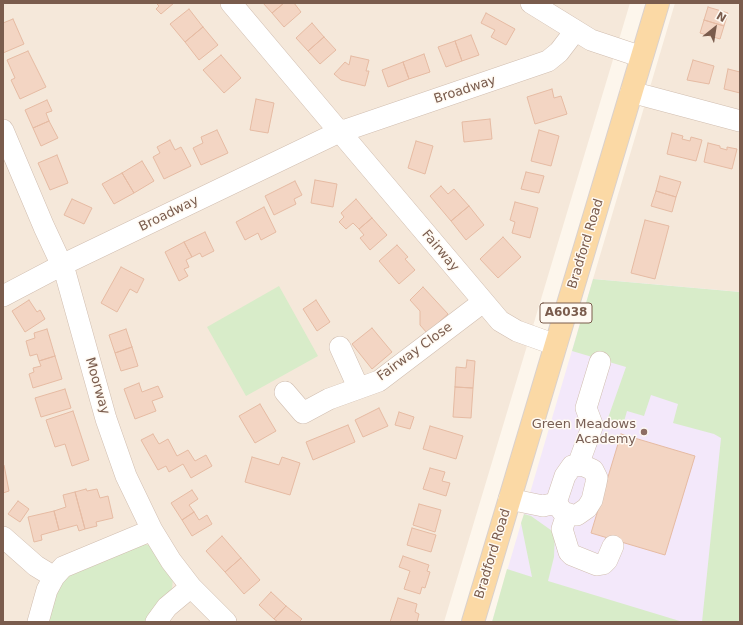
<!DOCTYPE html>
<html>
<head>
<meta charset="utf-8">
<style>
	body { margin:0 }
	#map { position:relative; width:743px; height:625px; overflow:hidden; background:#fdf6ec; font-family:"DejaVu Sans",sans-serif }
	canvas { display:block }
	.frame { position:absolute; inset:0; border:4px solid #7a5c4d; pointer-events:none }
	.north { position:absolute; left:695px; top:8px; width:40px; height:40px; -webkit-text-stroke:3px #fffaf3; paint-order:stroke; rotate:30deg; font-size:11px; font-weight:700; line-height:16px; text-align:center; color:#7a5c4d }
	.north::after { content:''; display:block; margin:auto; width:14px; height:18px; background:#7a5c4d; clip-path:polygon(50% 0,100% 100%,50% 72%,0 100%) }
</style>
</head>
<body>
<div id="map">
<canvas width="743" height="625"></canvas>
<div class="frame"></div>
<div class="north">N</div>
</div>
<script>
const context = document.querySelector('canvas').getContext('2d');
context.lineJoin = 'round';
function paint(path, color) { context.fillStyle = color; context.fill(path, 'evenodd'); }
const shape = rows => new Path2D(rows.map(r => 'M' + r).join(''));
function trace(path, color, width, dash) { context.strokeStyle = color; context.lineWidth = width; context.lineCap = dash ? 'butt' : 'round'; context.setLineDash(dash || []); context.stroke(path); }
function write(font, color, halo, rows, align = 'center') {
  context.font = font + ' "DejaVu Sans",sans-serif'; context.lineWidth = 3; context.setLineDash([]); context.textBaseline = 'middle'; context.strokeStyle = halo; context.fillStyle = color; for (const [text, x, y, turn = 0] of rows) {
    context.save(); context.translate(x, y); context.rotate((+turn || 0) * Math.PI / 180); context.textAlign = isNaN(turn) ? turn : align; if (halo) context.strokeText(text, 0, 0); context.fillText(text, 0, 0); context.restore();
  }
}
paint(shape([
	[3,3,630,3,444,622,3,622],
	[675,3,740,3,740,292,593,279]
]), '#f5e8da');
paint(shape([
	[593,279,740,292,740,622,492,622]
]), '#f3e8fa');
paint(shape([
	[593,279,740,292,740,622,702,622,721,438,714,434,673,423,678,404,651,395,644,416,627,411,623,425,608,418,626,367,572,351],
	[279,286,318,356,246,396,207,327],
	[524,514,531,516,555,533,554,557,548,581,683,622,492,622,507,569,532,577,521,523],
	[144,544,153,546,173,578,172,589,147,622,45,622,62,577]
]), '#d8ecc9');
const building = shape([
	[156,3,174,3,161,14,156,9,159,6,156,3],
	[263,3,284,3,272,13,263,3],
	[284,3,294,3,301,12,284,27,272,13,284,3],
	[708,7,728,13,724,26,704,20,708,7],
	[189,9,203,27,185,42,170,24,189,9],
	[486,13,515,29,506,45,491,37,495,30,481,23,486,13],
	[13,19,24,44,3,53,3,23,13,19],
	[704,20,724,26,720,39,700,33,704,20],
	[312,23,324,37,308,51,296,38,312,23],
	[203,27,218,45,199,60,185,42,203,27],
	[471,35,479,55,462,61,455,41,471,35],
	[324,37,336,50,320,64,308,51,324,37],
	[455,41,462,61,446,67,438,47,455,41],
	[28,51,46,87,20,99,11,80,15,78,7,60,28,51],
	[424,54,430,72,409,79,403,62,424,54],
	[221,55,241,78,224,93,203,70,221,55],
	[351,56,369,60,366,71,369,71,365,86,341,80,334,74,345,62,349,65,351,56],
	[693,60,714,66,709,84,687,80,693,60],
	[403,62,409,79,388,87,382,70,403,62],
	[728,69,740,72,740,93,724,89,728,69],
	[552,89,554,98,561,96,567,114,535,124,527,97,552,89],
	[256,99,274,103,268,133,250,130,256,99],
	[47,100,52,111,46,113,49,121,33,128,25,110,47,100],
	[490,119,492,139,464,142,462,122,490,119],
	[49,121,58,138,41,146,33,128,49,121],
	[217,130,228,153,201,165,193,148,203,143,201,137,217,130],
	[539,130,559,136,551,166,531,161,539,130],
	[672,133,683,136,682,139,690,141,691,137,702,140,696,161,667,154,672,133],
	[170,140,175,150,181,147,191,166,164,179,153,157,160,153,157,147,170,140],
	[416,141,433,146,425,174,408,168,416,141],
	[708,143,720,146,720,148,727,150,727,147,737,149,732,169,704,162,708,143],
	[57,155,68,183,50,190,38,163,57,155],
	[142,161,154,181,134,193,122,173,142,161],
	[526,172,544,176,539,193,521,189,526,172],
	[122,173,134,193,114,204,102,184,122,173],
	[660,176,681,182,676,197,656,191,660,176],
	[315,180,337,184,333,207,311,203,315,180],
	[295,181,302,195,294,199,296,204,274,215,265,196,295,181],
	[441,186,448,194,454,189,469,206,451,221,430,196,441,186],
	[656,191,676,197,672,212,651,206,656,191],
	[72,199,92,208,84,224,64,215,72,199],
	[356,199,372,218,359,229,353,223,346,229,339,222,344,217,341,213,356,199],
	[515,202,538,208,530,238,512,233,515,222,510,220,515,202],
	[469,206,484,225,466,240,451,221,469,206],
	[264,207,276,232,261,240,258,233,245,240,236,222,264,207],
	[372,218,387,235,370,250,360,238,364,235,359,229,372,218],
	[645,220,669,226,655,279,631,273,645,220],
	[205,232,214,251,202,257,200,253,192,257,184,242,205,232],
	[503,237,521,257,498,278,480,259,503,237],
	[184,242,192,257,186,260,189,267,184,269,188,276,179,281,165,252,184,242],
	[397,245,408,257,405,259,415,270,399,284,379,261,397,245],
	[121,267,144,279,137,293,130,289,117,312,101,303,121,267],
	[423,287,448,314,427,333,420,325,420,311,410,300,423,287],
	[29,300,37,312,40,310,45,319,25,332,12,311,29,300],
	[316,300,330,322,317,331,303,309,316,300],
	[372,328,392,352,372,369,352,344,372,328],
	[47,329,55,356,39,361,37,354,30,356,26,341,35,338,34,333,47,329],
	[126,329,132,347,115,353,109,335,126,329],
	[132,347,138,366,121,371,115,353,132,347],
	[55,356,62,379,33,388,29,374,34,372,33,368,41,366,39,361,55,356],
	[467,360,475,361,473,388,455,387,456,367,466,368,467,360],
	[139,383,142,392,158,386,163,397,152,401,156,411,135,419,124,389,139,383],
	[455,387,473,388,471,418,453,417,455,387],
	[65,389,71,408,41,417,35,398,65,389],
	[260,404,276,431,255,443,239,416,260,404],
	[379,408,388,426,363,437,355,420,379,408],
	[73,411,89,460,72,466,65,444,55,447,46,420,73,411],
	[399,412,414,417,410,429,395,425,399,412],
	[348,425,355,442,313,460,306,442,348,425],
	[430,426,463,436,456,459,423,449,430,426],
	[153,434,159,444,168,439,177,456,188,450,195,461,206,455,212,466,191,478,183,464,169,472,166,466,158,470,141,440,153,434],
	[621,434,695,456,665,555,591,533,621,434],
	[252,457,279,465,282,457,300,463,290,495,245,482,252,457],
	[3,465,4,465,9,491,3,493,3,465],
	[430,468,445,472,442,481,450,483,446,496,423,489,430,468],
	[86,489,87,491,97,489,100,498,108,496,113,518,96,522,97,526,85,529,75,492,86,489],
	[192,490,198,499,189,505,194,512,182,520,171,503,192,490],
	[75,492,85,529,79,531,77,525,59,530,54,511,66,507,63,495,75,492],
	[18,501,29,509,20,522,8,514,18,501],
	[419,504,441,510,435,532,413,525,419,504],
	[54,511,59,530,41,535,42,540,34,542,28,517,54,511],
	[194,512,199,520,207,515,212,524,192,536,182,520,194,512],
	[412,528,436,535,431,552,407,545,412,528],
	[222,536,241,558,225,572,206,551,222,536],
	[403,556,429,565,427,571,430,572,425,588,422,587,420,594,404,589,410,571,399,567,403,556],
	[241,558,260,580,244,594,225,572,241,558],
	[271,592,286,606,274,619,259,605,271,592],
	[398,598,417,604,415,612,419,614,417,622,390,622,398,598],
	[286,606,302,619,299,622,278,622,274,619,286,606]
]);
paint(building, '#f3d5c3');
trace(building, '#e6bba3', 1);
const minor = shape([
	[231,3,338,130],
	[531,3,591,40,642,57],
	[631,92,740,121],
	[3,130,44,227,65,272,106,419,126,476,152,530,171,561,191,587,226,622],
	[337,133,340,134,343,131,548,61,559,52,575,31],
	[341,133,500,321,517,331,556,345],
	[3,296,62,265,337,133,339,129,343,131],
	[340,347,358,387],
	[285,392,303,413,329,399,379,381,483,302],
	[578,465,592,427,592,424,586,408,600,362],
	[509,499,543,506,556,503,565,476,572,466,582,465,593,470,597,478,596,483,592,500,587,508,577,515,572,515,563,512,556,503],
	[567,514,562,529,569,552,572,555,597,565,603,564,607,560,613,546],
	[3,537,36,566,54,577],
	[38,622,47,590,54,577,63,567,152,530],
	[156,622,167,607,191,587]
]);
const major = shape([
	[473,622,658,3]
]);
trace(minor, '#d1beb0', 22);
trace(major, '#dad1cd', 24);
trace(minor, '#fff', 21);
trace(major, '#fbd9a5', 22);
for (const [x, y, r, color] of [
	[644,432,4,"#8d6e63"]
]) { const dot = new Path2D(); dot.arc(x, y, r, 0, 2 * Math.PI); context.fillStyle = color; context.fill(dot); trace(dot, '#fffaf3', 1.5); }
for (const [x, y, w] of [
	[566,313,52]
]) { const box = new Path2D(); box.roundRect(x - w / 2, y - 10, w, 20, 3); context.fillStyle = '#fffaf3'; context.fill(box); trace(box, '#7a5c4d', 1); }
write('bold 12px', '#7a5c4d', null, [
	["A6038",566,313]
]);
write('13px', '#7a5c4d', '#fffaf3', [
	["Broadway",465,90,-18],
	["Broadway",169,214,-26],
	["Bradford Road",586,244,-73],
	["Fairway",440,251,50],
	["Fairway Close",415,352,-36],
	["Moorway",97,386,74],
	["Bradford Road",493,554,-73]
]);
write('13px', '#785e54', '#fffaf3', [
	["Green Meadows",636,425],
	["Academy",636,440]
], 'right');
</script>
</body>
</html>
